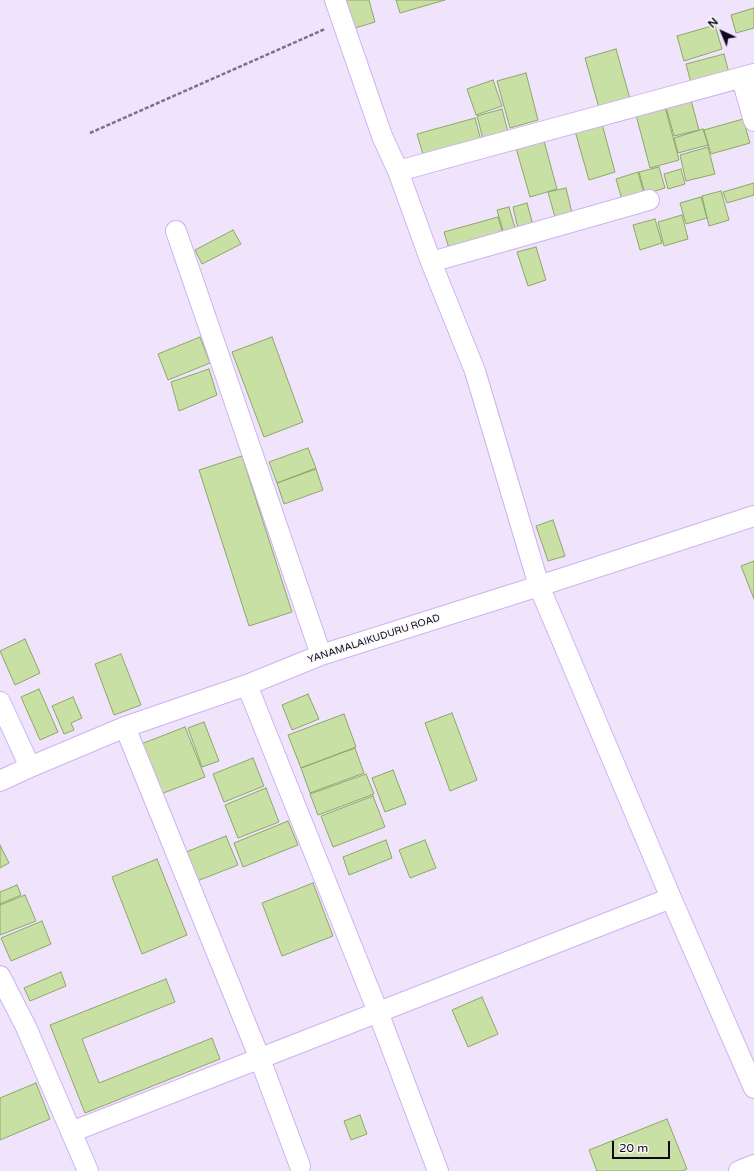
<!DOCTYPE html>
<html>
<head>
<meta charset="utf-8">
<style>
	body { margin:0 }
	#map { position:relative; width:754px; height:1171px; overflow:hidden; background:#f0e4fd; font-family:"Varela Round",sans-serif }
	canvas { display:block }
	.north { position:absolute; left:702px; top:12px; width:40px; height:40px; -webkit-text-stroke:3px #f7f7f7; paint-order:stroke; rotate:316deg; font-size:11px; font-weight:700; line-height:16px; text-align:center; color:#11061b }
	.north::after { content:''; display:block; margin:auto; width:14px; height:18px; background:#11061b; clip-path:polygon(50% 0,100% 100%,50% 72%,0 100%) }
	.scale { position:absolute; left:612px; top:1141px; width:58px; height:18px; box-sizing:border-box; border:2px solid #11061b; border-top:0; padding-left:5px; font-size:12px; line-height:14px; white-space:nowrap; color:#11061b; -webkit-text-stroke:3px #f7f7f7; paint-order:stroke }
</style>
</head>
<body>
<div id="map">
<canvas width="754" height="1171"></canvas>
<div class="north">N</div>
<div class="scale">20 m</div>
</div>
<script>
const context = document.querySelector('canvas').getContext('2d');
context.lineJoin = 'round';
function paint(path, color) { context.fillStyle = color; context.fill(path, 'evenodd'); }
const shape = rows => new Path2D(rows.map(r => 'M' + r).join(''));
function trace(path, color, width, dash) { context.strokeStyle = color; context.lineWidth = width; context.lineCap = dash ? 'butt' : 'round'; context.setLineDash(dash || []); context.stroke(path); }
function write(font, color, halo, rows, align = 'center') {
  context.font = font + ' "Varela Round",sans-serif'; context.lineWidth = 3; context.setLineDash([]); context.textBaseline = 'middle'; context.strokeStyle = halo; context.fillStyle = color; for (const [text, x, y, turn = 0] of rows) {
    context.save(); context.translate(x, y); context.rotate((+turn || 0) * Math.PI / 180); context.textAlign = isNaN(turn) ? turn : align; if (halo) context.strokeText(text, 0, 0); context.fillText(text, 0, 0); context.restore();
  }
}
const building = shape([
	[346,0,369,0,375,22,355,28,346,0],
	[396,0,445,0,400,13,396,0],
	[754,8,754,28,736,33,731,15,754,8],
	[715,25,722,49,684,61,677,36,715,25],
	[616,49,630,99,599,108,585,58,616,49],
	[724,54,730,77,692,87,686,64,724,54],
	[526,73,538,120,510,128,497,81,526,73],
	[493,80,502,106,476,115,467,89,493,80],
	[691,100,699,130,674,136,666,107,691,100],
	[665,107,679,160,650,168,636,115,665,107],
	[502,109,509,136,484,143,477,116,502,109],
	[475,118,482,144,425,161,417,134,475,118],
	[743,119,750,143,711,154,704,130,743,119],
	[602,124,615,172,589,180,575,131,602,124],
	[703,129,708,145,678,153,674,138,703,129],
	[544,141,557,189,530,197,516,148,544,141],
	[708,147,715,174,686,181,680,155,708,147],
	[659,167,665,188,645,194,639,172,659,167],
	[681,169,685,184,668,189,664,174,681,169],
	[638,172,644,194,622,200,616,179,638,172],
	[754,183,754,195,727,203,723,192,754,183],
	[566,188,572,213,555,217,548,192,566,188],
	[721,191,729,220,709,226,702,196,721,191],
	[701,197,707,218,686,224,680,203,701,197],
	[527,203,534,229,519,233,513,207,527,203],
	[509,207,515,228,503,231,497,210,509,207],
	[682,215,688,239,664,246,658,222,682,215],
	[498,217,504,237,450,252,444,232,498,217],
	[655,219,662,243,640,250,633,225,655,219],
	[233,230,241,244,202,264,195,250,233,230],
	[536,247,546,280,528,286,517,252,536,247],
	[200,337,210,363,168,380,158,354,200,337],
	[272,337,303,422,264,437,232,352,272,337],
	[209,369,217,395,179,411,171,382,209,369],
	[308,448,316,468,277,483,269,462,308,448],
	[242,456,292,612,249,626,199,470,242,456],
	[316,469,323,490,284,504,277,483,316,469],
	[553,520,565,556,548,561,536,526,553,520],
	[754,561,754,599,741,566,754,561],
	[25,639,40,673,15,685,0,651,25,639],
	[121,654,141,705,114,715,95,664,121,654],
	[39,689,58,732,40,740,21,697,39,689],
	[308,694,319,719,292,730,282,705,308,694],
	[73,697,82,718,71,723,74,730,64,734,52,706,73,697],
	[452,713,477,780,450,791,425,723,452,713],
	[344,714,356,747,301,768,288,735,344,714],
	[204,722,219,761,202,767,188,728,204,722],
	[185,727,205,777,161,794,141,744,185,727],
	[355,748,364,773,310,793,301,768,355,748],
	[253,758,264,786,224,802,213,774,253,758],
	[393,770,406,804,385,812,372,778,393,770],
	[366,774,374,794,318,815,310,794,366,774],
	[266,788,279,822,238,838,225,805,266,788],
	[373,796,385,827,333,847,321,816,373,796],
	[288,821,298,845,243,867,234,843,288,821],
	[226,836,238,865,197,881,186,852,226,836],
	[386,840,392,858,349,875,343,857,386,840],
	[425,840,436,868,410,878,399,850,425,840],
	[0,845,9,863,0,868,0,845],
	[157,859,187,935,142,954,112,877,157,859],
	[313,883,333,936,282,956,262,903,313,883],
	[17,885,21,895,0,904,0,892,17,885],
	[25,895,36,921,0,935,0,905,25,895],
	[42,921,51,944,11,961,1,938,42,921],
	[61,972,66,986,30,1001,24,988,61,972],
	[166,979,175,1002,82,1039,99,1083,212,1038,220,1059,85,1113,50,1025,166,979],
	[482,997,498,1034,468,1047,452,1010,482,997],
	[36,1083,50,1119,0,1140,0,1098,36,1083],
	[360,1115,367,1134,351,1140,344,1121,360,1115],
	[667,1119,687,1169,682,1171,597,1171,589,1150,667,1119]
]);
paint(building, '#c8e0a3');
trace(building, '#8ea668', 1);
const minor = shape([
	[335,0,382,136,398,171,431,262,475,371,539,586,671,898,754,1088],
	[742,79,754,121],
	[398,171,754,74],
	[176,231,218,353,321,655],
	[431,262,649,200],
	[247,685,378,1012,438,1171],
	[0,702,30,767],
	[125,727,260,1059,300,1166],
	[0,781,30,767,125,727,247,685,321,655,539,586,754,516],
	[0,976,26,1027,88,1171],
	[71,1132,671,898],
	[739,1171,754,1165]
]);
trace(minor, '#ceb2ee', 22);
trace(shape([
	[90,133,325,29]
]), '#7c7188', 2.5, [4, 2]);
trace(minor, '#fff', 20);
write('10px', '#11061b', '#f7f7f7', [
	["YANAMALAIKUDURU ROAD",374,639,-18]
]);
</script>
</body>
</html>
